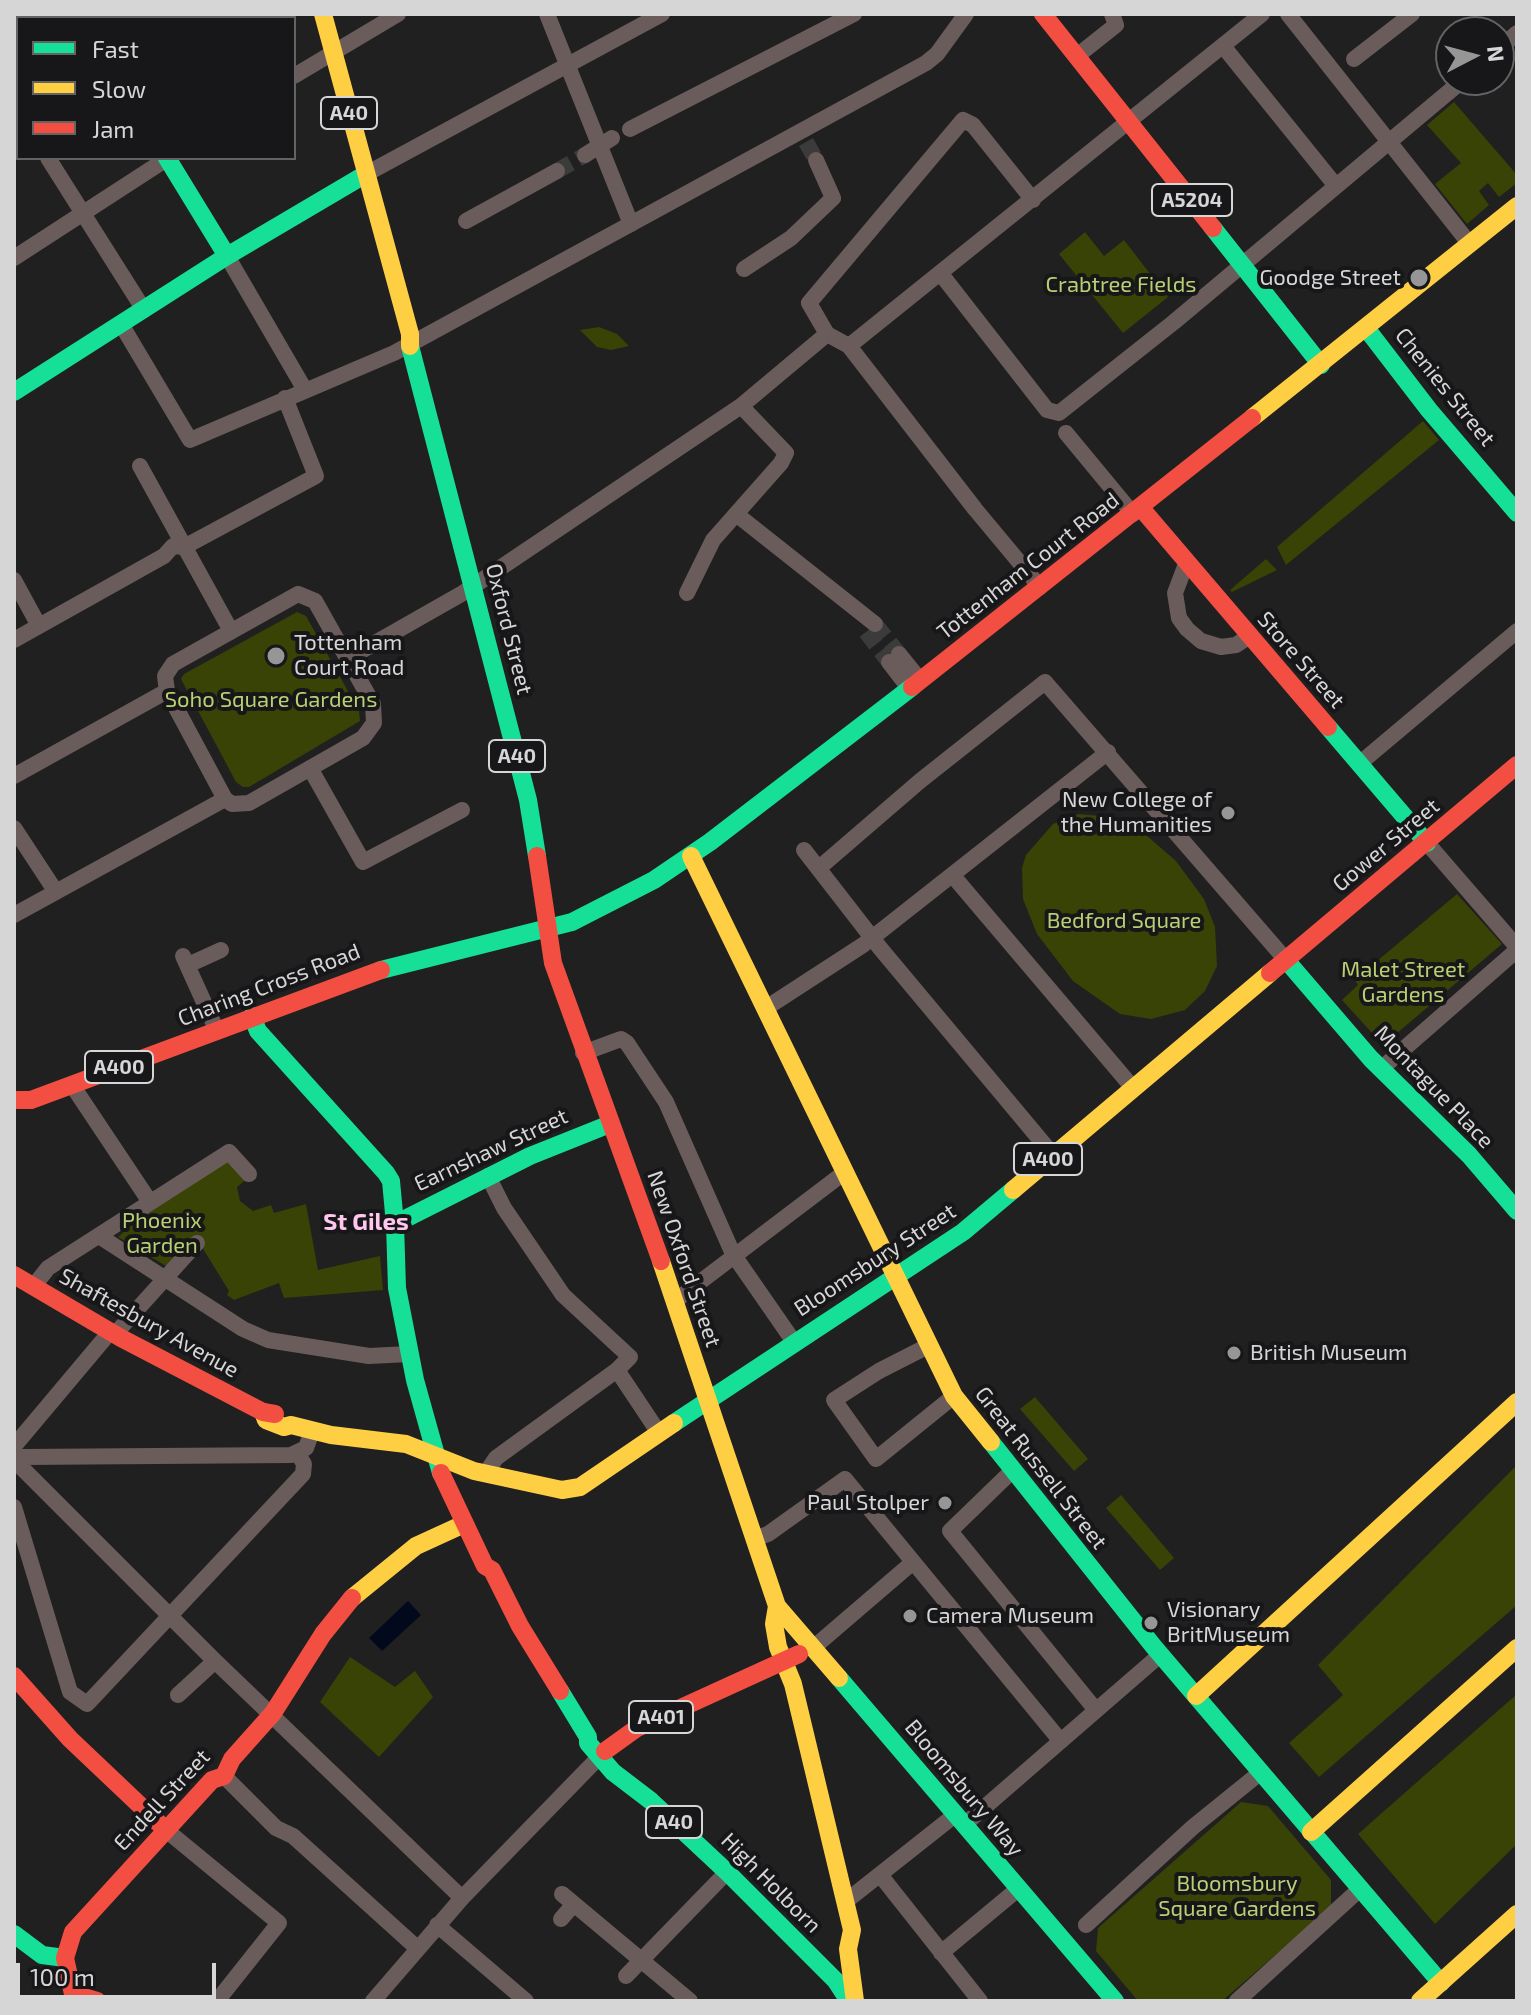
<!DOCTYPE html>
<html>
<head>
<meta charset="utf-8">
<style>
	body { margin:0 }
	#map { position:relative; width:1531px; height:2015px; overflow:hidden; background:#202020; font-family:"Exo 2",sans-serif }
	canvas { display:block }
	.frame { position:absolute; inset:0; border:16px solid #d7d6d7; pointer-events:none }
	.legend { position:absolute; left:16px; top:16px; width:280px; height:144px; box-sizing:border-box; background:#171618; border:2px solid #646364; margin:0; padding:10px 14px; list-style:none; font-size:24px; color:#d7d6d7 }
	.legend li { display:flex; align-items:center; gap:16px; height:40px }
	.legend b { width:40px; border:2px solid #646364 }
	.north { position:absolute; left:1435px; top:16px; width:80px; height:80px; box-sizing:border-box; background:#171618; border:2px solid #646364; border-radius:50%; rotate:84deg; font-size:22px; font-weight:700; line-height:32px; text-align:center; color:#d7d6d7 }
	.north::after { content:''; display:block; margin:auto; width:28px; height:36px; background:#979697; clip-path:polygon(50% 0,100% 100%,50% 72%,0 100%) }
	.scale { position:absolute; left:16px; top:1963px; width:200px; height:36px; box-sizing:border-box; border:4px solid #d7d6d7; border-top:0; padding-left:10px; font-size:24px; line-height:28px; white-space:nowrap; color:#d7d6d7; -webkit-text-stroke:6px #171618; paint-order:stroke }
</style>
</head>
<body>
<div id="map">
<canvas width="1531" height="2015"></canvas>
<div class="frame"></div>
<ul class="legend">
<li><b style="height:10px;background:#16e098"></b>Fast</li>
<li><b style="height:10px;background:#ffcf43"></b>Slow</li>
<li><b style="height:10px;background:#f24e42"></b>Jam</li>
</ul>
<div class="north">N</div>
<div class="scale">100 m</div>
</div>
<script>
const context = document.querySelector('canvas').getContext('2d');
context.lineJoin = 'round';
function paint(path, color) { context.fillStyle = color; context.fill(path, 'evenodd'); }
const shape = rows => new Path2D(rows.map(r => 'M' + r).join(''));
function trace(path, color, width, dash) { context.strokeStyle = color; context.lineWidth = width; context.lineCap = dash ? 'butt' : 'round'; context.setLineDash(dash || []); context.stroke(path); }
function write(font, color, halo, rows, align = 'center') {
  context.font = font + ' "Exo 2",sans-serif'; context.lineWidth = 8; context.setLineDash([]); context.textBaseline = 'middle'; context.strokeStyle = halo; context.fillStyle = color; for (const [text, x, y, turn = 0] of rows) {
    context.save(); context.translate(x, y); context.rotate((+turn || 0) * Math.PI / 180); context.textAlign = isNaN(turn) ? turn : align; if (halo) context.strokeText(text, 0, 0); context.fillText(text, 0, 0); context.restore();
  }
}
paint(shape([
	[1454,102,1517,175,1517,183,1499,197,1488,183,1479,191,1489,205,1467,224,1435,184,1461,163,1427,125],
	[1085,232,1104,256,1124,240,1168,297,1123,333,1059,254],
	[599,327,617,334,629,346,611,350,597,347,580,330],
	[1423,421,1439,440,1286,565,1277,547],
	[1266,559,1277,570,1232,592,1230,590],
	[297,612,306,616,359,711,360,721,249,787,243,787,236,782,181,679,184,674],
	[1078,814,1112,817,1146,835,1176,861,1204,899,1215,927,1217,966,1205,991,1185,1010,1151,1019,1120,1014,1073,981,1037,934,1023,899,1022,868,1026,855,1053,824],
	[1457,894,1502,944,1383,1045,1342,1000,1358,985,1355,980,1364,972],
	[231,1158,248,1178,237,1187,240,1201,253,1211,271,1205,274,1213,306,1204,318,1270,380,1256,383,1290,284,1298,279,1283,234,1300,227,1295,229,1291,197,1239,166,1266,118,1237,141,1217],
	[1035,1397,1088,1459,1074,1471,1020,1409],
	[1517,1465,1517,1605,1319,1777,1289,1743,1343,1695,1318,1665],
	[1121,1495,1174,1558,1160,1570,1106,1508],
	[350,1657,395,1687,415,1671,433,1697,379,1757,320,1702],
	[1517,1694,1517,1844,1435,1924,1358,1834],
	[1241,1802,1268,1806,1331,1880,1331,1907,1222,2001,1138,2001,1096,1951,1098,1928]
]), '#384305');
paint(shape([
	[408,1601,421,1615,382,1651,369,1638]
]), '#03091c');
trace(shape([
	[806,142,816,160],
	[557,171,585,155],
	[875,624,899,654],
	[866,632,889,662]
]), '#3b3b3b', 16, [16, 8]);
trace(shape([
	[547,14,631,224],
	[1288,14,1469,243],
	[1223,46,1336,186],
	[1499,49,1517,33],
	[1077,56,1116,25,1112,14],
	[1354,59,1412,14],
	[14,65,18,63],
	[294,76,398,14],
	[14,104,18,110],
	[630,129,854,14],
	[585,155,612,138],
	[48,158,144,310],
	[366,174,662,14],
	[1033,200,973,125,963,120,809,303,827,334,849,346,975,509,1040,587],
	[466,221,557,171],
	[227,256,305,390],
	[14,258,168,158],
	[744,269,791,238,833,198,816,160],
	[941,274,1047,410,1059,413,1174,322,1463,80],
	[121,324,190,440,394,353,926,63,937,54,966,14],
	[849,346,1262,14],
	[1066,433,1133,514],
	[140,466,231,631],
	[736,514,875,624],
	[1186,564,1175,593,1179,618,1187,629,1201,641,1221,647,1236,645,1248,637],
	[14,580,39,626],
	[687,593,713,540,781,463,786,453,741,406],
	[298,594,315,601,373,704,374,723,363,738,249,803,232,804,225,799,167,691,165,676,173,664,298,594],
	[14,640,164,556,173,546,184,547,316,476,285,398],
	[899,654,920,680],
	[347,659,463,593,741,406,827,334],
	[889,662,909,688],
	[1359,764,1517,631],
	[310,768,363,862,462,810],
	[14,776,167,691],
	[14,828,56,892],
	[1427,843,1517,947],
	[804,850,880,948,1053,1155],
	[819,868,920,781,1045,682,1286,960],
	[954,877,1133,1088],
	[14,915,225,799],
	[183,956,217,1031],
	[188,965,221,950],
	[766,1008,863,945,1108,752],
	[583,1053,621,1039,627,1043,666,1102,733,1254,794,1342],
	[1382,1068,1517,950],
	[72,1085,150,1202],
	[99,1236,243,1329,268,1340,369,1356,409,1354],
	[33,1287,48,1268,229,1152,249,1174],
	[675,1301,845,1172],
	[115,1334,197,1243],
	[928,1346,879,1371,834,1400,876,1459,954,1396],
	[617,1370,659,1433],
	[15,1445,110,1332],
	[22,1457,291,1455,306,1448,312,1431],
	[20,1466,215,1661,462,1898],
	[1012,1471,950,1531,1095,1709],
	[486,1473,496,1458,617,1370,630,1357,563,1295,504,1208,488,1176],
	[14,1507,70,1692,87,1704,303,1474,304,1464,298,1454],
	[754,1539,768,1534,845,1479,1059,1739],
	[813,1648,912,1563],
	[178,1695,215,1661],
	[224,1776,276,1828,293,1836,417,1948],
	[964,1825,1160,1655],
	[166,1830,279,1923,217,2001],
	[881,1876,980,2001],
	[562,1894,690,2001],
	[845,1902,955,1815],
	[561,1919,574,1904],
	[437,1925,526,2001],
	[1086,1925,1193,1827,1261,1772],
	[941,1953,1018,1889],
	[626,1976,727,1872],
	[373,2001,462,1898,605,1751],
	[1237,2001,1361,1888]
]), '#6b5c5c', 16);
trace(shape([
	[93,14,95,18],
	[167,158,227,256],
	[1213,228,1321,365],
	[1366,328,1429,410,1517,513],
	[410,346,528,800,537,856],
	[14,392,227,256,366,174],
	[1328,727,1427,843],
	[1286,960,1371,1059,1469,1155,1517,1211],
	[381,970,572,922,654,880,710,842,912,687],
	[252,1016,258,1031,386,1173,391,1181,395,1224],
	[674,1423,963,1232,1013,1190],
	[991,1442,1154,1647,1441,1983],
	[441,1473,415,1380,397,1288,395,1224,530,1156,610,1124],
	[839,1678,1115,2001],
	[560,1691,588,1737,588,1743,613,1772,651,1801,727,1872,836,1981,849,2001],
	[14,1934,42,1955,65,1958]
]), '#16e098', 18);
trace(shape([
	[323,14,410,334,410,346],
	[1252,418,1517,206],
	[691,856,954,1396,991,1442],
	[1013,1190,1270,973],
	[661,1261,777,1606,839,1678],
	[263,1412,266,1420,284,1427,291,1425,331,1435,406,1444,474,1471,562,1490,580,1487,674,1423],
	[352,1598,416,1546,464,1524],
	[777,1606,774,1624,778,1647,793,1684,852,1930,848,1949,855,2001],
	[1196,1696,1517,1402],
	[1311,1832,1517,1648],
	[1420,2001,1517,1914]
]), '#ffcf43', 18);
trace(shape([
	[1043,14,1213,228],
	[1141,508,1328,727],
	[912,687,1252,418],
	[537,856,553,963,661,1261],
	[1270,973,1517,765],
	[14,1100,31,1100,381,970],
	[14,1275,121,1338,263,1412,275,1414],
	[441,1473,485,1566,492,1570,520,1626,560,1691],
	[14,1676,70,1739,166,1830],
	[605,1751,637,1728,799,1654],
	[97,2001,73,1994,65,1958,73,1932,212,1780,224,1776,232,1759,273,1713,323,1634,352,1598]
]), '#f24e42', 18);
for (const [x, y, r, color] of [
	[1419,278,10,"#979697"],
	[276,656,10,"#979697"],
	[1228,813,8,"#979697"],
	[1234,1353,8,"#979697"],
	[945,1503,8,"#979697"],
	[910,1616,8,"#979697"],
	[1151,1623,8,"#979697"]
]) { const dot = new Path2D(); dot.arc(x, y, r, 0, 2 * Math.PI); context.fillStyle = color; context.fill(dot); trace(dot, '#171618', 3); }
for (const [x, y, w] of [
	[349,113,56],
	[1192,200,80],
	[517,756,56],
	[119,1067,68],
	[1048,1159,68],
	[661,1717,64],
	[674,1822,56]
]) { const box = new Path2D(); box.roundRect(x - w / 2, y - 16, w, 32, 6); context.fillStyle = '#171618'; context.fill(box); trace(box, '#d7d6d7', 2); }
write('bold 20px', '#d7d6d7', null, [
	["A40",349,113],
	["A5204",1192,200],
	["A40",517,756],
	["A400",119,1067],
	["A400",1048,1159],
	["A401",661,1717],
	["A40",674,1822]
]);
write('22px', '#d7d6d7', '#171618', [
	["Goodge Street",1401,278,"right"],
	["Tottenham",294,643],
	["Court Road",294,668],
	["New College of",1212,800,"right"],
	["the Humanities",1212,825,"right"],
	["British Museum",1250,1353],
	["Paul Stolper",929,1503,"right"],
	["Visionary",1167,1610],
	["BritMuseum",1167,1635],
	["Camera Museum",926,1616]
], 'left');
write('22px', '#b9cf74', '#171618', [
	["Crabtree Fields",1121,285],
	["Soho Square Gardens",271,700],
	["Bedford Square",1124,921],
	["Malet Street",1403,970],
	["Gardens",1403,995],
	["Phoenix",162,1221],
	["Garden",162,1246],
	["Bloomsbury",1237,1884],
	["Square Gardens",1237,1909]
]);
write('22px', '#d7d6d7', '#171618', [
	["Chenies Street",1445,387,51],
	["Tottenham Court Road",1028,566,-38],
	["Oxford Street",509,629,76],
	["Store Street",1301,660,49],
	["Gower Street",1386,845,-40],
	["Charing Cross Road",269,985,-21],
	["Montague Place",1434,1087,46],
	["Earnshaw Street",491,1150,-25],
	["New Oxford Street",684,1259,71],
	["Bloomsbury Street",875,1260,-33],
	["Shaftesbury Avenue",149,1323,29],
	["Great Russell Street",1041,1468,52],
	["Bloomsbury Way",964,1788,50],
	["Endell Street",162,1800,-47],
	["High Holborn",771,1883,45]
]);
write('bold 24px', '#ffc7ed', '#171618', [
	["St Giles",366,1222]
]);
</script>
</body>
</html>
